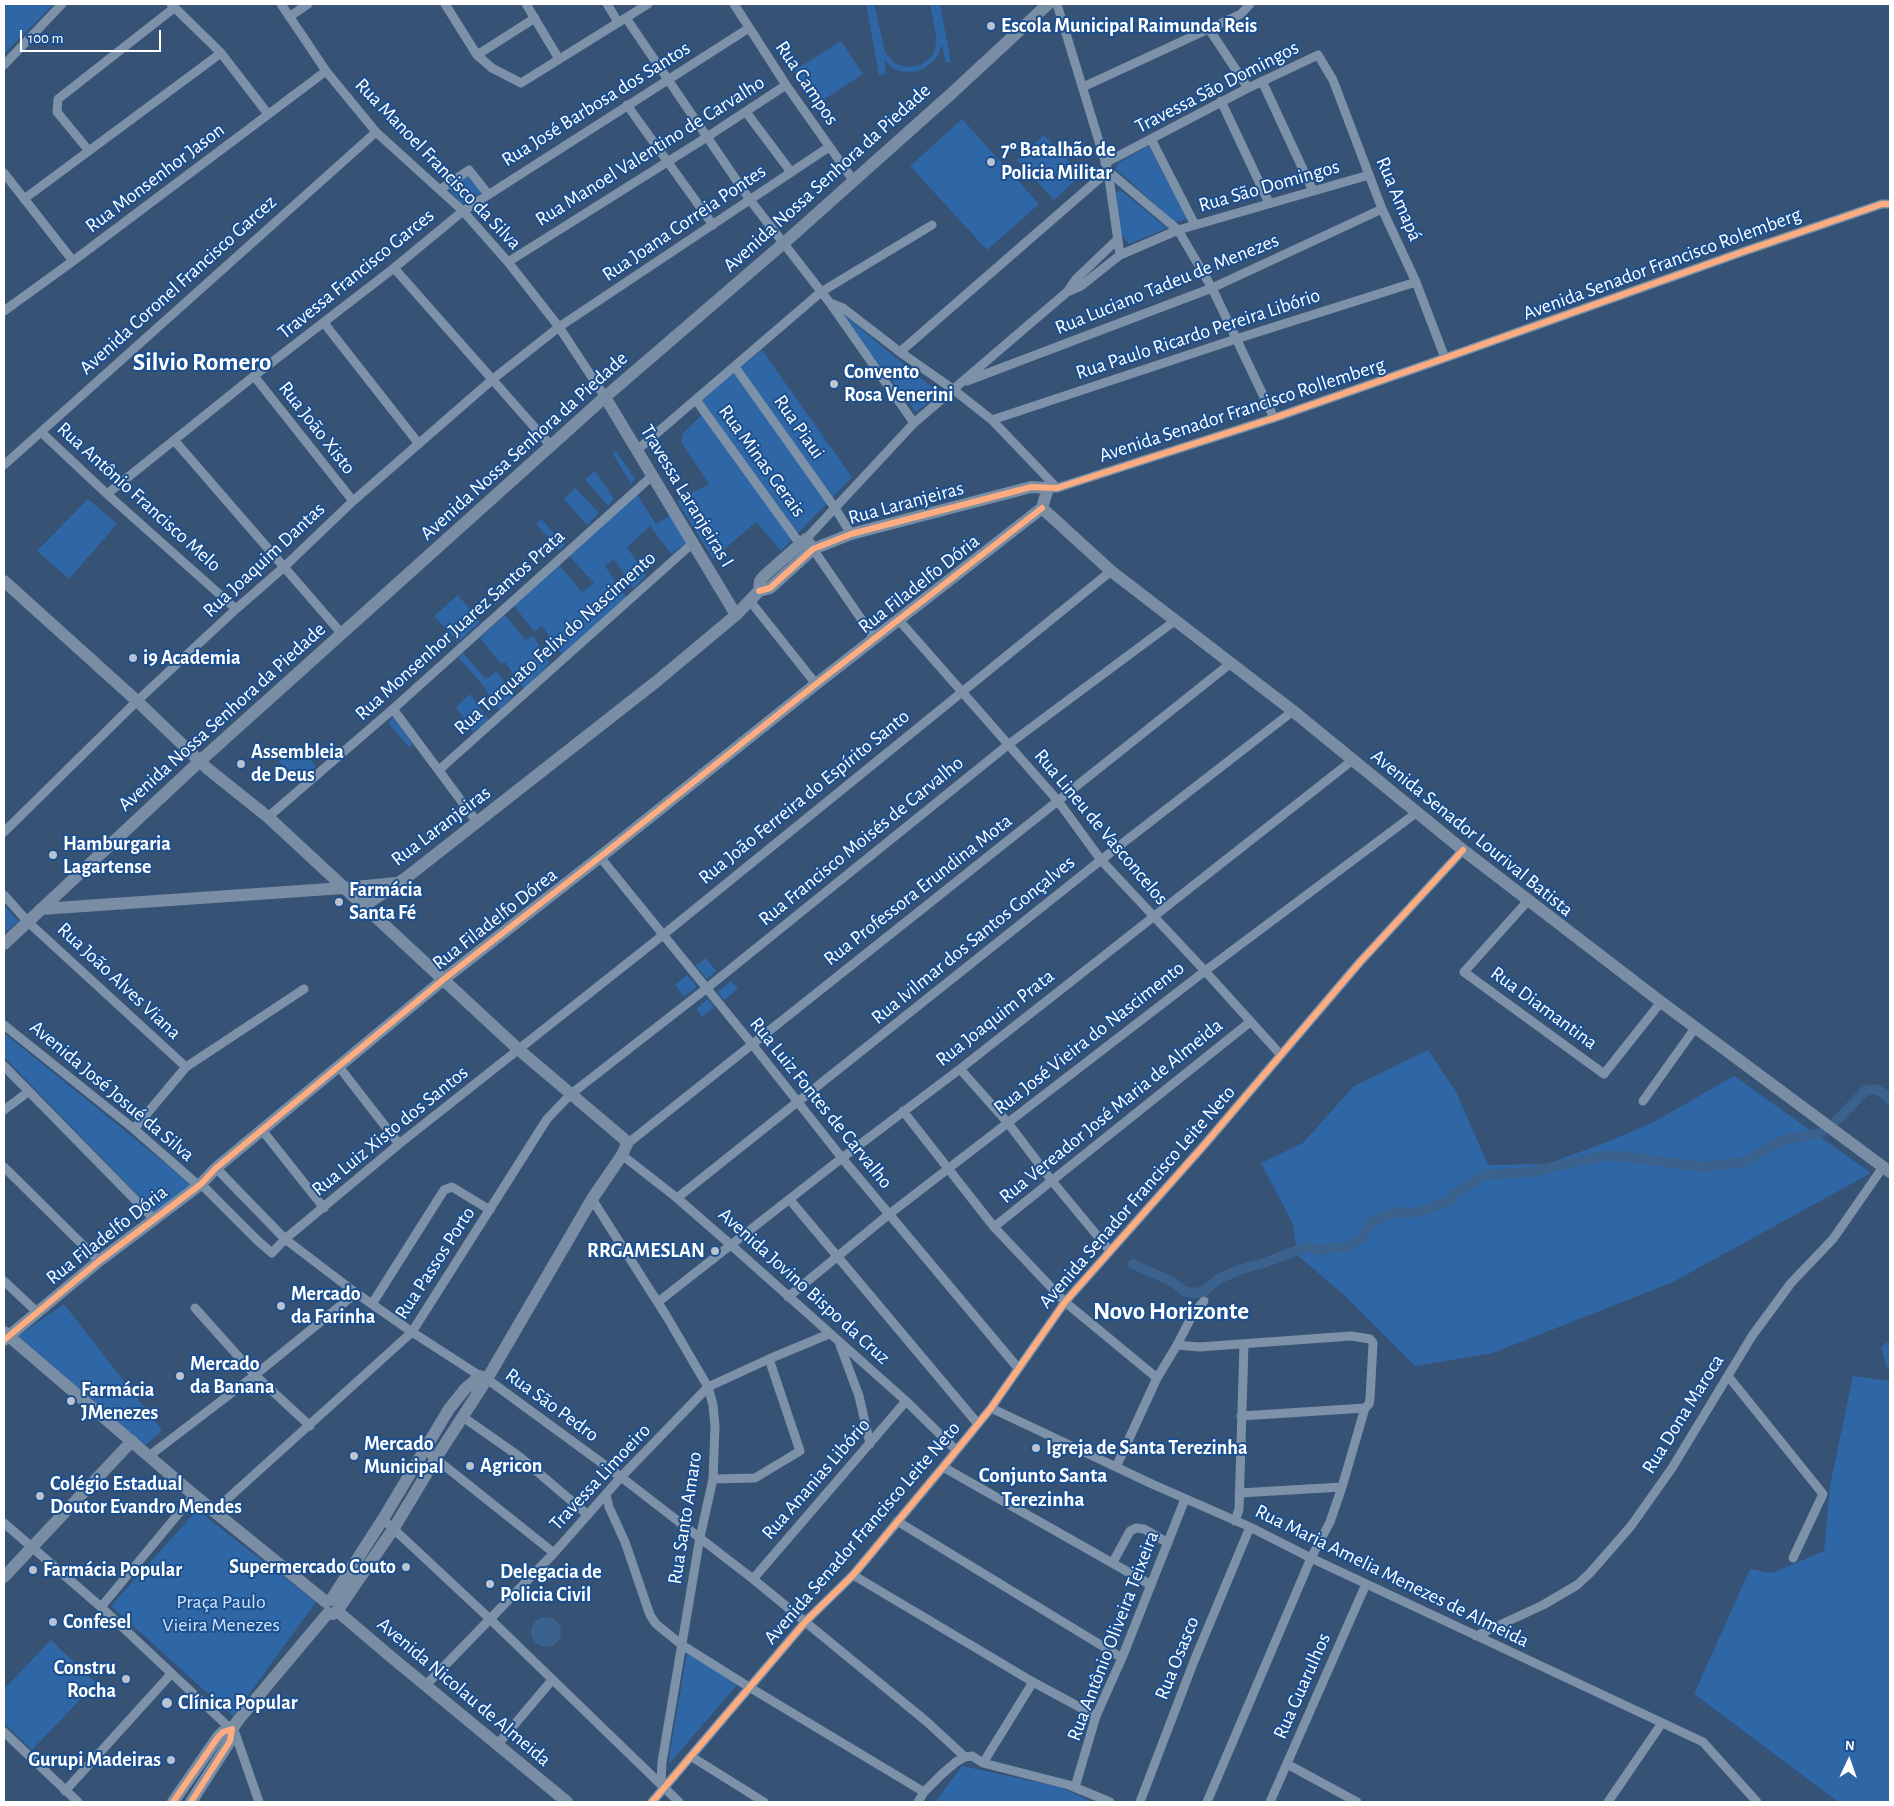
<!DOCTYPE html>
<html>
<head>
<meta charset="utf-8">
<style>
	body { margin:0 }
	#map { position:relative; width:1894px; height:1806px; overflow:hidden; background:#365274; font-family:"Alegreya Sans",sans-serif }
	canvas { display:block }
	.frame { position:absolute; inset:0; border:5px solid #fff; pointer-events:none }
	.north { position:absolute; left:1824px; top:1736px; width:50px; height:50px; -webkit-text-stroke:4px #1b4f8f; paint-order:stroke; rotate:3deg; font-size:14px; font-weight:700; line-height:20px; text-align:center; color:#fff }
	.north::after { content:''; display:block; margin:auto; width:18px; height:22px; background:#fff; clip-path:polygon(50% 0,100% 100%,50% 72%,0 100%) }
	.scale { position:absolute; left:20px; top:30px; width:141px; height:22px; box-sizing:border-box; border:2px solid #fff; border-top:0; padding-left:6px; font-size:15px; line-height:18px; white-space:nowrap; color:#fff; -webkit-text-stroke:4px #1b4f8f; paint-order:stroke }
</style>
</head>
<body>
<div id="map">
<canvas width="1894" height="1806"></canvas>
<div class="frame"></div>
<div class="north">N</div>
<div class="scale">100 m</div>
</div>
<script>
const context = document.querySelector('canvas').getContext('2d');
context.lineJoin = 'round';
function paint(path, color) { context.fillStyle = color; context.fill(path, 'evenodd'); }
const shape = rows => new Path2D(rows.map(r => 'M' + r).join(''));
function trace(path, color, width, dash) { context.strokeStyle = color; context.lineWidth = width; context.lineCap = dash ? 'butt' : 'round'; context.setLineDash(dash || []); context.stroke(path); }
function write(font, color, halo, rows, align = 'center') {
  context.font = font + ' "Alegreya Sans",sans-serif'; context.lineWidth = 4; context.setLineDash([]); context.textBaseline = 'middle'; context.strokeStyle = halo; context.fillStyle = color; for (const [text, x, y, turn = 0] of rows) {
    context.save(); context.translate(x, y); context.rotate((+turn || 0) * Math.PI / 180); context.textAlign = isNaN(turn) ? turn : align; if (halo) context.strokeText(text, 0, 0); context.fillText(text, 0, 0); context.restore();
  }
}
paint(shape([
	[4,4,54,4,4,54],
	[866,4,874,4,885,52,894,63,907,67,921,65,932,56,935,50,936,35,930,4,940,4,951,62,946,63,942,45,936,59,923,69,915,72,899,71,891,67,884,59,886,74,879,75],
	[841,41,863,74,817,104,795,70],
	[962,119,1039,204,987,250,910,166],
	[1044,135,1081,175,1054,200,1017,160],
	[1149,146,1188,219,1175,222,1116,169,1118,163],
	[469,174,484,191,462,204,447,187],
	[1120,190,1167,228,1129,244,1120,233,1115,193],
	[837,309,940,394,916,412],
	[762,350,852,477,781,551,756,522,713,559,677,501,709,484,681,442,683,433,707,410,700,401],
	[616,451,635,479,631,484,613,454],
	[595,471,614,499,608,506,585,479],
	[575,488,599,513,587,525,564,499],
	[636,493,656,524,672,514,690,540,671,554,650,526,627,547,646,576,633,589,614,559,605,566,626,597,562,655,542,626,534,631,514,606,559,565,582,592,594,583,569,556],
	[88,499,117,524,69,579,37,551],
	[541,519,565,545,560,550,536,524],
	[458,595,480,622,458,642,434,616],
	[505,615,525,640,533,636,550,663,524,689,505,662,501,664,480,638],
	[463,653,486,679,497,671,514,696,499,710,482,684,458,657],
	[470,694,489,720,473,732,456,707],
	[394,717,413,745,409,747,388,723],
	[297,745,316,766,298,781,279,761],
	[4,906,19,921,4,933],
	[706,958,716,971,707,979,696,966],
	[687,975,697,987,684,997,675,985],
	[731,981,738,989,724,1000,717,992],
	[708,999,714,1007,702,1017,696,1009],
	[4,1033,192,1185,154,1212,4,1057],
	[1428,1050,1456,1092,1488,1165,1547,1164,1607,1142,1654,1122,1734,1076,1871,1173,1673,1282,1493,1353,1415,1366,1343,1294,1297,1255,1293,1224,1261,1163,1303,1143,1354,1086],
	[64,1304,162,1430,145,1446,18,1336],
	[1890,1340,1890,1369,1887,1368,1881,1347],
	[1853,1376,1890,1381,1890,1802,1838,1802,1694,1694,1750,1569,1772,1573,1824,1551,1830,1486],
	[197,1510,316,1602,233,1716,111,1606],
	[51,1640,96,1683,32,1750,4,1723,4,1689],
	[687,1653,737,1685,669,1764,670,1751],
	[962,1766,1060,1787,1093,1802,935,1802]
]), '#2f66a5');
paint(shape([
	'531 1632a15 15 0 1 1 30 0a15 15 0 1 1-30 0Z'
]), '#3b618d');
trace(shape([
	[1837,1120,1865,1091,1875,1089,1883,1093,1890,1100],
	[1133,1264,1173,1282,1185,1292,1195,1293,1204,1291,1220,1278,1242,1269,1264,1263,1306,1247,1321,1250,1348,1246,1363,1237,1370,1222,1396,1212,1412,1213,1428,1209,1449,1201,1456,1192,1486,1175,1530,1172,1603,1156,1622,1156,1702,1167,1727,1164,1746,1161,1776,1143,1788,1139,1821,1133]
]), '#3b618d', 10);
trace(shape([
	[171,4,221,53,268,114],
	[281,4,326,71,376,132,463,211,508,262,559,327,605,397],
	[445,4,477,55,492,68,521,83,648,4],
	[526,4,559,59],
	[607,4,618,22],
	[734,4,786,85,853,180],
	[1057,4,1108,171,1120,255],
	[289,17,308,4],
	[626,18,750,200,830,303,914,423,1067,292,1081,286,1120,255,1178,230,1369,175],
	[1209,29,1248,88],
	[477,55,535,18],
	[4,65,62,4],
	[1262,81,1313,191],
	[1083,87,1241,14,1250,4],
	[1221,101,1269,203],
	[627,105,713,225],
	[746,112,791,172],
	[1151,139,1195,225],
	[89,151,57,112,58,99,174,8],
	[1105,163,1248,88,1318,55,1333,80,1382,209,1416,282,1445,358],
	[1108,171,1178,230,1212,288,1274,418],
	[4,173,73,261],
	[441,189,469,170,488,194],
	[24,199,221,53],
	[508,262,707,137,786,85],
	[394,268,551,446],
	[1067,292,1076,279,1118,239],
	[830,303,843,308,900,352,954,390,992,420,1057,488],
	[4,311,73,261,326,71],
	[324,323,419,444],
	[900,352,1108,171],
	[735,367,835,508,851,534],
	[254,376,353,501],
	[967,381,1212,288,1382,209],
	[696,400,800,544],
	[992,420,1236,339,1416,282],
	[41,432,107,494,236,609],
	[174,440,342,634],
	[637,450,821,292,932,225],
	[4,465,376,132],
	[1048,488,1057,488,1274,418,1445,358,1745,251,1882,204,1890,204],
	[107,494,254,376,394,268,463,211,749,28],
	[806,539,914,423],
	[813,549,875,639],
	[750,601,816,684],
	[898,619,1058,801,1101,860,1205,971,1280,1054],
	[393,709,477,822],
	[439,770,694,542],
	[268,817,393,709,652,476],
	[4,832,137,701,236,609,283,568,353,501,493,379,559,327,829,147],
	[600,857,752,1044,842,1158,1018,1368],
	[4,895,28,922,186,1067],
	[1525,904,1464,972,1604,1074,1661,1002],
	[4,1025,134,1129,198,1185],
	[4,1066,154,1219],
	[340,1068,399,1144],
	[960,1069,1008,1123,1052,1181,1110,1251],
	[1643,1101,1695,1028],
	[4,1110,28,1092],
	[903,1111,994,1227,1065,1302,1157,1378],
	[134,1129,186,1067,304,989],
	[262,1130,324,1208],
	[627,1144,1231,663],
	[622,1155,677,1198,731,1245,906,1401,956,1450],
	[4,1167,99,1261],
	[216,1168,285,1239,356,1293,412,1332,480,1376],
	[201,1184,258,1241,272,1253,285,1239,399,1144,663,935,1111,571],
	[677,1198,1101,860,1293,711],
	[592,1199,667,1317,708,1387,713,1405,715,1426,713,1479,700,1537,662,1762,661,1784],
	[790,1200,978,1424],
	[994,1227,1250,1022],
	[4,1281,37,1312],
	[788,1297,888,1215,1205,971,1416,813],
	[658,1302,842,1158,960,1069,1354,759],
	[372,1304,444,1190,452,1187,490,1210],
	[195,1308,255,1375,310,1426],
	[840,1345,859,1396,870,1444],
	[1177,1345,1199,1347,1351,1336,1370,1339,1373,1343,1370,1399,1369,1404,1365,1408,1241,1416],
	[1728,1376,1823,1494,1793,1558],
	[487,1379,621,1477,753,1579,926,1721,965,1757,972,1756,983,1763,1069,1785,1110,1802],
	[991,1408,1152,1484,1250,1527,1311,1558,1703,1742,1757,1802],
	[463,1417,520,1457,588,1515],
	[431,1455,554,1553],
	[149,1456,255,1375,356,1293],
	[943,1467,1151,1585],
	[1116,1467,1157,1378,1177,1345,1193,1314,1204,1301],
	[713,1479,755,1478,800,1451,769,1359],
	[1239,1493,1342,1487],
	[606,1495,609,1507,625,1542,650,1615,656,1624,682,1645,749,1687,924,1792],
	[214,1511,412,1332,547,1119,571,1094,707,988,1009,744,1176,620],
	[383,1519,490,1619,679,1802],
	[897,1521,1122,1658],
	[1235,1521,1239,1509,1244,1344],
	[4,1523,101,1607,235,1733,259,1802],
	[1113,1562,1130,1531,1136,1528,1144,1529,1168,1543],
	[853,1575,1033,1682,1096,1716],
	[753,1579,906,1401],
	[101,1607,194,1495],
	[1476,1636,1543,1605,1577,1585,1590,1573,1631,1526,1672,1468,1752,1336,1791,1283,1833,1239,1883,1167],
	[426,1685,554,1553,621,1477,708,1387,769,1359,829,1334],
	[4,1732,78,1802],
	[498,1744,552,1680],
	[692,1757,764,1802],
	[983,1763,1033,1682],
	[1287,1764,1357,1802],
	[1075,1787,1096,1716,1122,1658,1185,1499],
	[65,1791,171,1674],
	[652,1802,806,1621,853,1575,943,1467,991,1408,1065,1302,1205,1144,1360,962,1463,850],
	[918,1802,924,1792,942,1774,956,1762,965,1757],
	[1140,1802,1194,1661,1250,1527],
	[1207,1802,1311,1558,1330,1522,1342,1487,1365,1408],
	[1270,1802,1366,1584],
	[1608,1802,1662,1723]
]), '#7d92a8', 9);
trace(shape([
	[605,397,736,615],
	[1042,508,1111,571,1293,711,1463,850,1661,1002,1890,1172],
	[4,581,137,701,208,769,268,817,518,1049,624,1139,627,1144,622,1155,592,1199,487,1379,436,1458,394,1528,337,1611,333,1614,328,1613,239,1719,232,1729,230,1741,191,1802],
	[759,591,770,588,813,549,851,534,1031,487,1048,488,1042,508],
	[364,906,407,877,657,681,736,615,759,591,760,581,764,576,806,539,813,549],
	[41,909,344,888,397,883],
	[4,944,200,761,605,397,784,243,952,93,1048,4],
	[4,1332,194,1495,326,1602],
	[4,1340,99,1261,201,1184,216,1168,444,979,600,857,816,684,1042,508],
	[4,1577,132,1441],
	[331,1600,383,1519,449,1409,465,1389,480,1376,487,1379],
	[337,1611,390,1656,567,1802],
	[173,1802,218,1737,223,1732,232,1729]
]), '#798da4', 12);
trace(shape([
	[759,591,770,588,813,549,851,534,1031,487,1057,488,1274,418,1445,358,1745,251,1882,204,1890,204],
	[4,1340,99,1261,201,1184,216,1168,444,979,600,857,816,684,1042,508],
	[173,1802,218,1737,223,1732,232,1729,230,1741,191,1802],
	[652,1802,806,1621,853,1575,943,1467,991,1408,1065,1302,1205,1144,1360,962,1463,850]
]), '#ffac80', 6);
for (const [x, y, r, color] of [
	[991,26,5,"#b9c2ce"],
	[991,162,5,"#b9c2ce"],
	[834,384,5,"#b9c2ce"],
	[133,658,5,"#b9c2ce"],
	[241,764,5,"#b9c2ce"],
	[53,855,5,"#b9c2ce"],
	[339,902,5,"#b9c2ce"],
	[715,1251,5,"#b9c2ce"],
	[281,1306,5,"#b9c2ce"],
	[180,1376,5,"#b9c2ce"],
	[71,1401,5,"#b9c2ce"],
	[1036,1448,5,"#b9c2ce"],
	[354,1456,5,"#b9c2ce"],
	[470,1466,5,"#b9c2ce"],
	[40,1496,5,"#b9c2ce"],
	[406,1567,5,"#b9c2ce"],
	[33,1570,5,"#b9c2ce"],
	[490,1584,5,"#b9c2ce"],
	[53,1622,5,"#b9c2ce"],
	[126,1679,5,"#b9c2ce"],
	[167,1703,6,"#b9c2ce"],
	[171,1760,5,"#b9c2ce"]
]) { const dot = new Path2D(); dot.arc(x, y, r, 0, 2 * Math.PI); context.fillStyle = color; context.fill(dot); trace(dot, '#1b4f8f', 2); }
write('bold 20px', '#fff', '#1b4f8f', [
	["Escola Municipal Raimunda Reis",1001,26],
	["7º Batalhão de",1001,150],
	["Policia Militar",1001,173],
	["Convento",844,372],
	["Rosa Venerini",844,395],
	["i9 Academia",143,658],
	["Assembleia",251,752],
	["de Deus",251,775],
	["Hamburgaria",63,844],
	["Lagartense",63,867],
	["Farmácia",349,890],
	["Santa Fé",349,913],
	["RRGAMESLAN",705,1251,"right"],
	["Mercado",291,1294],
	["da Farinha",291,1317],
	["Mercado",190,1364],
	["da Banana",190,1387],
	["Farmácia",81,1390],
	["JMenezes",81,1413],
	["Mercado",364,1444],
	["Municipal",364,1467],
	["Igreja de Santa Terezinha",1046,1448],
	["Agricon",480,1466],
	["Colégio Estadual",50,1484],
	["Doutor Evandro Mendes",50,1507],
	["Supermercado Couto",396,1567,"right"],
	["Farmácia Popular",43,1570],
	["Delegacia de",500,1572],
	["Policia Civil",500,1595],
	["Confesel",63,1622],
	["Constru",116,1668,"right"],
	["Rocha",116,1691,"right"],
	["Clínica Popular",178,1703],
	["Gurupi Madeiras",161,1760,"right"]
], 'left');
write('20px', '#fff', '#1b4f8f', [
	["Rua Campos",807,83,56],
	["Travessa São Domingos",1217,87,-27],
	["Rua José Barbosa dos Santos",596,104,-32],
	["Rua Manoel Valentino de Carvalho",650,151,-32],
	["Rua Manoel Francisco da Silva",438,164,46],
	["Rua Monsenhor Jason",155,178,-37],
	["Avenida Nossa Senhora da Piedade",827,178,-42],
	["Rua São Domingos",1269,186,-16],
	["Rua Amapá",1399,199,67],
	["Rua Joana Correia Pontes",684,223,-34],
	["Avenida Senador Francisco Rolemberg",1662,264,-20],
	["Travessa Francisco Garces",356,274,-39],
	["Rua Luciano Tadeu de Menezes",1167,284,-22],
	["Avenida Coronel Francisco Garcez",178,285,-42],
	["Rua Paulo Ricardo Pereira Libório",1198,334,-18],
	["Avenida Senador Francisco Rollemberg",1242,410,-18],
	["Rua Piaui",799,427,55],
	["Rua João Xisto",317,428,52],
	["Avenida Nossa Senhora da Piedade",524,446,-42],
	["Rua Minas Gerais",762,461,54],
	["Travessa Laranjeiras I",687,496,59],
	["Rua Antônio Francisco Melo",139,497,42],
	["Rua Laranjeiras",906,503,-15],
	["Rua Joaquim Dantas",264,560,-43],
	["Rua Filadelfo Dória",919,584,-38],
	["Rua Monsenhor Juarez Santos Prata",460,625,-42],
	["Rua Torquato Felix do Nascimento",555,643,-42],
	["Avenida Nossa Senhora da Piedade",222,717,-42],
	["Rua João Ferreira do Espírito Santo",804,797,-39],
	["Rua Laranjeiras",441,826,-37],
	["Rua Lineu de Vasconcelos",1101,827,50],
	["Avenida Senador Lourival Batista",1472,833,39],
	["Rua Francisco Moisés de Carvalho",861,841,-39],
	["Rua Professora Erundina Mota",918,890,-38],
	["Rua Filadelfo Dórea",495,919,-38],
	["Rua Ivilmar dos Santos Gonçalves",973,940,-39],
	["Rua João Alves Viana",119,981,43],
	["Rua Diamantina",1544,1008,36],
	["Rua Joaquim Prata",995,1018,-38],
	["Rua José Vieira do Nascimento",1089,1038,-38],
	["Avenida José Josué da Silva",112,1091,40],
	["Rua Luiz Fontes de Carvalho",821,1103,51],
	["Rua Vereador José Maria de Almeida",1111,1111,-39],
	["Rua Luiz Xisto dos Santos",390,1131,-39],
	["Avenida Senador Francisco Leite Neto",1137,1197,-49],
	["Rua Filadelfo Dória",107,1235,-38],
	["Rua Passos Porto",435,1263,-57],
	["Avenida Jovino Bispo da Cruz",804,1286,42],
	["Rua São Pedro",552,1405,36],
	["Rua Dona Maroca",1683,1414,-58],
	["Travessa Limoeiro",600,1477,-47],
	["Rua Ananias Libório",816,1479,-49],
	["Rua Santo Amaro",685,1518,-81],
	["Avenida Senador Francisco Leite Neto",862,1533,-49],
	["Rua Maria Amelia Menezes de Almeida",1392,1576,26],
	["Rua Antônio Oliveira Teixeira",1113,1636,-69],
	["Rua Osasco",1177,1658,-68],
	["Rua Guarulhos",1302,1686,-66],
	["Avenida Nicolau de Almeida",464,1692,40]
]);
write('20px', '#cfe3fa', '#1b4f8f', [
	["Praça Paulo",221,1602],
	["Vieira Menezes",221,1625]
]);
write('bold 21px', '#fff', '#1b4f8f', [
	["Conjunto Santa",1043,1476],
	["Terezinha",1043,1500]
]);
write('bold 25px', '#fff', '#1b4f8f', [
	["Silvio Romero",202,362],
	["Novo Horizonte",1171,1311]
]);
</script>
</body>
</html>
